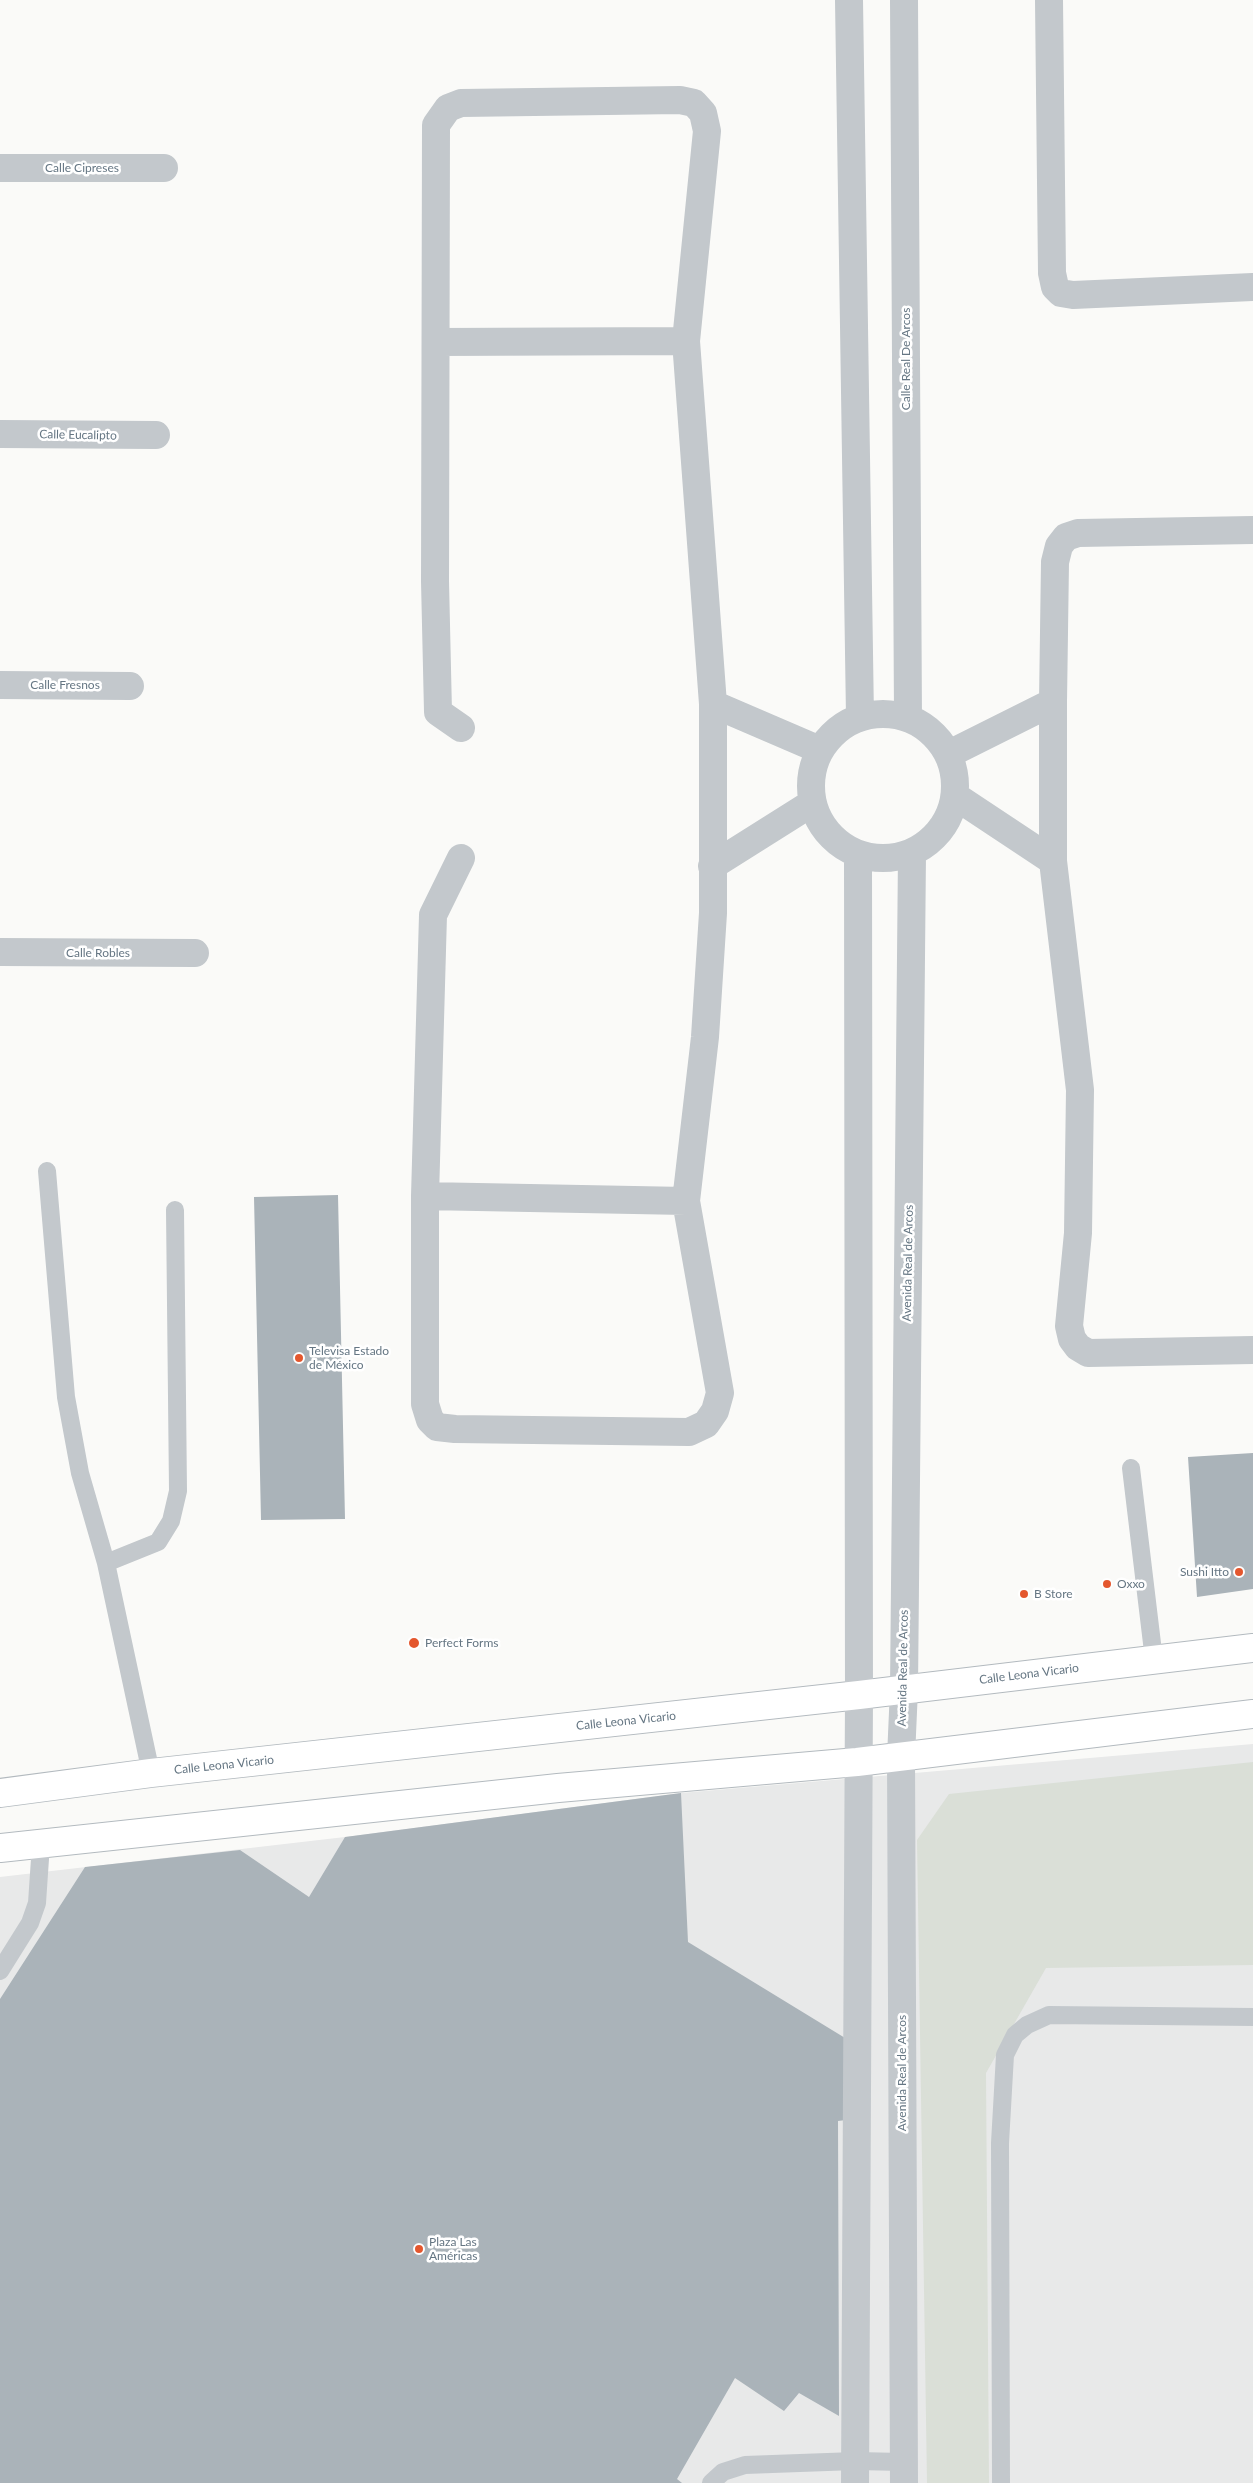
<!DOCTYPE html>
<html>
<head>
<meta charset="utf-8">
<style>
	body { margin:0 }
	canvas { display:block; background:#fafaf8 }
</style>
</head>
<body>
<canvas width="1253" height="2483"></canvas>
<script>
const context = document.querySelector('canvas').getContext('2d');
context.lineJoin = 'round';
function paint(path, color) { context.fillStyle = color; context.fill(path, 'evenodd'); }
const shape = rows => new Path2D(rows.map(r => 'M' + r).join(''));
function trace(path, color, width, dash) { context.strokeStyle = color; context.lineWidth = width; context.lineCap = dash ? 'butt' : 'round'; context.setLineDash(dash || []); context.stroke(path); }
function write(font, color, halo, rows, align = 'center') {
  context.font = font + ' Lato,sans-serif'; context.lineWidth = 5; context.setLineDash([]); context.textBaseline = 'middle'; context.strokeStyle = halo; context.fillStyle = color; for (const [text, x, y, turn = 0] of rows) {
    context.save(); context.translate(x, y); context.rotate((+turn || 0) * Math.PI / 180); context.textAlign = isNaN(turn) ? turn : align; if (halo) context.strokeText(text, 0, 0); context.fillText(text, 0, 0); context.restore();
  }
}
paint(shape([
	[1253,1744,1253,2483,0,2483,0,1877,345,1837,681,1793]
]), '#e8e9e9');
paint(shape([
	[1253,1762,1253,1965,1046,1968,986,2073,989,2483,927,2483,917,1840,949,1794]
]), '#dadfd7');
paint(shape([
	[338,1195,345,1519,261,1520,254,1197],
	[1253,1453,1253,1589,1197,1597,1188,1457],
	[681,1793,688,1942,850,2041,846,2120,838,2121,839,2416,799,2393,784,2411,735,2378,677,2479,682,2483,0,2483,0,1999,85,1867,240,1850,309,1897,345,1837]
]), '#aab3b9');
const secondary = shape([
	[0,1793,151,1773,859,1695,1253,1648],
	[0,1848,558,1788,857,1762,1253,1714]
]);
trace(secondary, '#b3babf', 30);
trace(shape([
	[47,1171,66,1397,80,1473,106,1563],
	[1131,1468,1154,1660],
	[151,1773,106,1563,158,1542,171,1521,178,1491,175,1210],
	[0,1971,30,1923,37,1903,41,1844],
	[711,2483,723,2472,745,2465,855,2461,904,2462],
	[1001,2483,1000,2143,1005,2055,1015,2035,1027,2025,1049,2015,1253,2017]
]), '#c3c8cc', 18);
trace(shape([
	[849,0,860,717],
	[904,0,908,718],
	[1049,0,1052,273,1055,287,1061,293,1073,295,1253,287],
	[0,168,164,168],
	[437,342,686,341],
	[0,434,156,435],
	[1253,530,1078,533,1066,537,1059,546,1055,562,1053,702,1053,861,1080,1090,1078,1233,1069,1326,1072,1339,1078,1347,1088,1353,1253,1350],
	[0,685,130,686],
	[713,704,820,750],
	'811 786a72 72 0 1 1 144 0a72 72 0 1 1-144 0Z',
	[949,754,1053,702],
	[955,796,1053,861],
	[461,858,433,915,425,1196,425,1404,430,1420,437,1427,455,1429,689,1432,706,1424,715,1411,720,1393,686,1201,705,1037,713,913,713,704,686,341,707,131,703,113,694,103,680,100,461,103,448,108,436,125,435,581,438,712,461,728],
	[712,866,812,803],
	[0,952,195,953],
	[425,1196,686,1201],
	[855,2483,859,1695,858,854],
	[904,2483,901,1757,904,1689,912,853]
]), '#c3c8cc', 28);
trace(secondary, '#fff', 28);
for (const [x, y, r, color] of [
	[299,1358,5,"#e4572e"],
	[1239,1572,5,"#e4572e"],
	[1107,1584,5,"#e4572e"],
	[1024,1594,5,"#e4572e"],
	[414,1643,6,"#e4572e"],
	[419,2249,5,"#e4572e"]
]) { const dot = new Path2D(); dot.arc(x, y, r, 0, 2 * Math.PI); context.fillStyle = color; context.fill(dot); trace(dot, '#fff', 2); }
write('12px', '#657683', '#fff', [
	["Calle Cipreses",82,168],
	["Calle Real De Arcos",906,359,-90],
	["Calle Eucalipto",78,435,1],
	["Calle Fresnos",65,685],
	["Calle Robles",98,953],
	["Avenida Real de Arcos",908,1263,-89],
	["Avenida Real de Arcos",903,1668,-89],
	["Calle Leona Vicario",1029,1674,-7],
	["Calle Leona Vicario",626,1721,-6],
	["Calle Leona Vicario",224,1765,-6],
	["Avenida Real de Arcos",902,2073,-90]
]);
write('12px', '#657683', '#fff', [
	["Televisa Estado",309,1351],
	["de México",309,1365],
	["Sushi Itto",1229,1572,"right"],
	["Oxxo",1117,1584],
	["B Store",1034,1594],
	["Perfect Forms",425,1643],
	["Plaza Las",429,2242],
	["Américas",429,2256]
], 'left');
</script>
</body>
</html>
